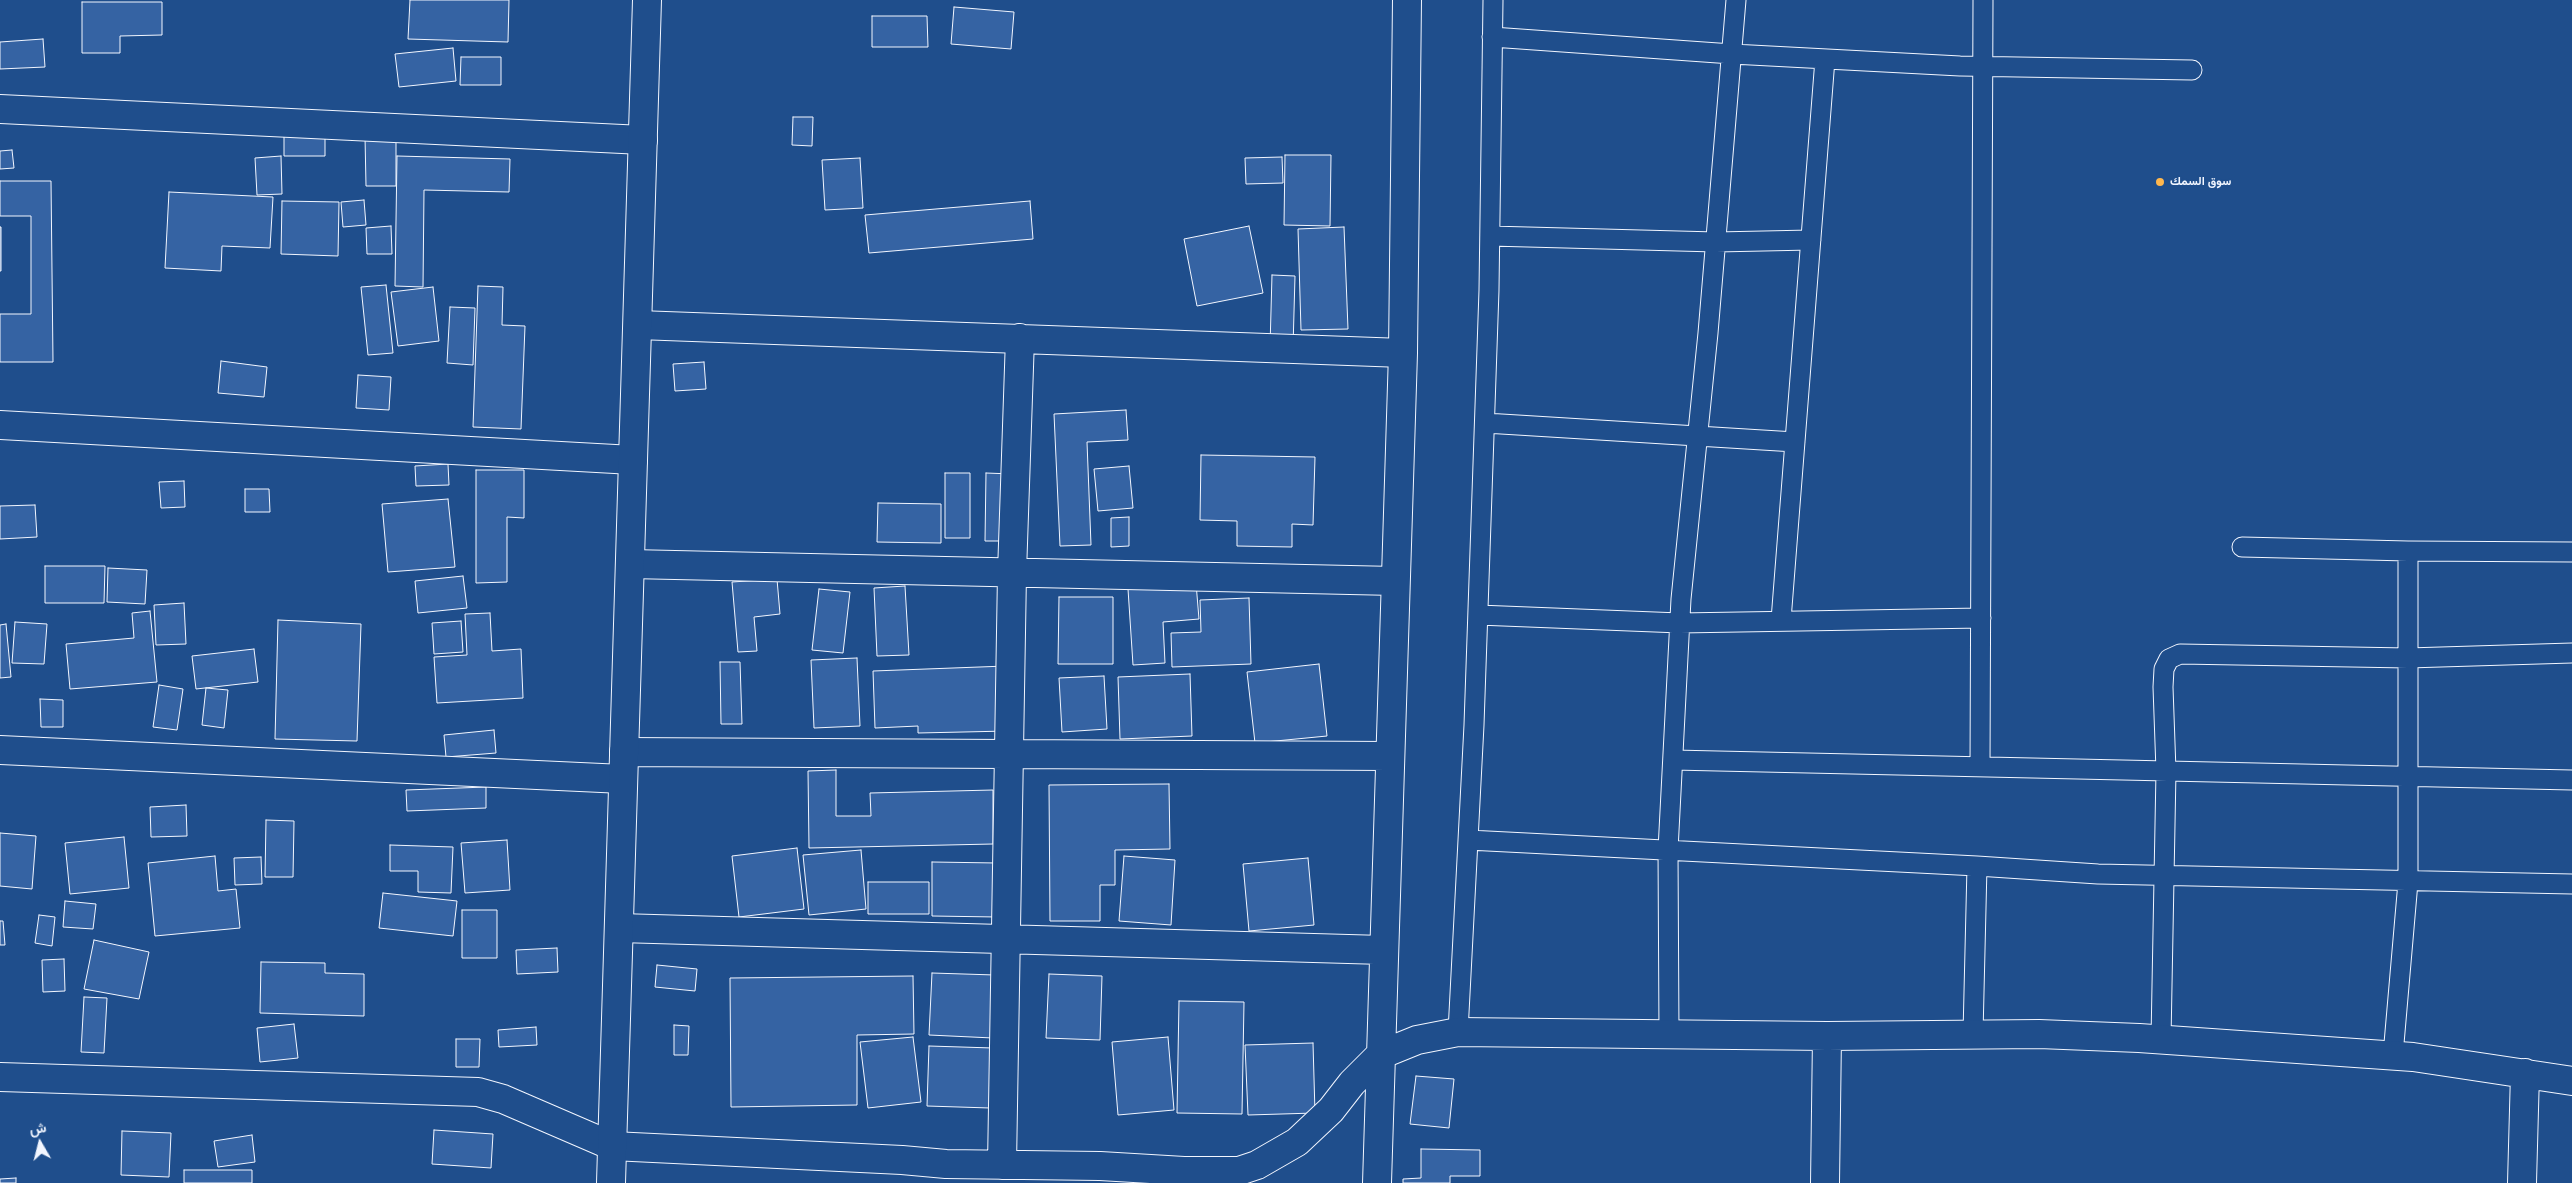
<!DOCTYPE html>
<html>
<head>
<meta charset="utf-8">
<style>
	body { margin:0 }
	#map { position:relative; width:2572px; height:1183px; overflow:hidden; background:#1f4e8c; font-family:"PT Sans",Vazirmatn,sans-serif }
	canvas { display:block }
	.north { position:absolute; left:15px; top:1118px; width:50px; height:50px; -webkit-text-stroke:4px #1f4e8c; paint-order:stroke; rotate:352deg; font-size:14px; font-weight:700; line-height:20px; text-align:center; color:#f2f6ff }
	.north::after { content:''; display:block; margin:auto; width:18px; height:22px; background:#f2f6ff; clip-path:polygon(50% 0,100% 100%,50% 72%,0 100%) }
</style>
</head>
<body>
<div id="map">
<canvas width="2572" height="1183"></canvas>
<div class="north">ش</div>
</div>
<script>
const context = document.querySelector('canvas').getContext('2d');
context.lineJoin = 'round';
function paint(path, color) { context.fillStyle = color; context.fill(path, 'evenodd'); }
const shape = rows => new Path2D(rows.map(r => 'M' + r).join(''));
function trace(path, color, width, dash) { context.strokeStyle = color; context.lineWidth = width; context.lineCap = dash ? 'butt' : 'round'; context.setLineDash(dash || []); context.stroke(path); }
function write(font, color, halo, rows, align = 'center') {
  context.font = font + ' "PT Sans",Vazirmatn,sans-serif'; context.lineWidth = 4; context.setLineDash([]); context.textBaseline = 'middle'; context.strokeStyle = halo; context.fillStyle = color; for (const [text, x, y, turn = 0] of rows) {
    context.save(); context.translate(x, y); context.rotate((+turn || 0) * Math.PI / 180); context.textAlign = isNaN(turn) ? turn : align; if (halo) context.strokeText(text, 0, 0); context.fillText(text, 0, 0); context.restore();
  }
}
const building = shape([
	[410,0,509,0,508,42,408,39,410,0],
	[82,2,162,2,162,35,120,36,120,53,82,53,82,2],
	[954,7,1014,12,1011,49,951,44,954,7],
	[872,16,927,16,928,47,872,47,872,16],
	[43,39,45,67,0,69,0,42,43,39],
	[453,48,456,81,399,87,395,54,453,48],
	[461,57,501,57,501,85,460,85,461,57],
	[793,117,813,117,812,146,792,145,793,117],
	[284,130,325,130,325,156,284,156,284,130],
	[365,136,396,136,396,186,366,186,365,136],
	[12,150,14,168,0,169,0,151,12,150],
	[1285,155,1331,155,1330,226,1284,225,1285,155],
	[281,156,282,194,257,195,255,158,281,156],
	[397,156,510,159,509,192,424,190,423,287,395,286,397,156],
	[1282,157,1283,183,1246,184,1245,158,1282,157],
	[860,158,863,208,825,210,822,160,860,158],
	[0,181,51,181,53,362,0,362,0,314,31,314,31,216,0,216,0,181],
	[169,192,273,197,270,248,222,246,221,271,165,268,169,192],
	[364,200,366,225,343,227,341,202,364,200],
	[282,201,339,202,338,256,281,254,282,201],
	[1030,201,1033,239,869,253,865,215,1030,201],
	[391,226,392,254,367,254,366,228,391,226],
	[1249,226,1263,293,1197,306,1184,239,1249,226],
	[0,227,1,227,1,271,0,271,0,227],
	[1344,227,1348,329,1301,330,1298,229,1344,227],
	[1272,275,1295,276,1293,348,1270,347,1272,275],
	[386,285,393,353,368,355,361,287,386,285],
	[478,286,503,287,502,325,525,326,521,429,473,427,478,286],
	[433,287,439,341,398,346,391,292,433,287],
	[450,307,475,308,473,365,447,363,450,307],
	[221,361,267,367,264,397,218,393,221,361],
	[704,362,706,389,675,391,673,364,704,362],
	[358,375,391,377,389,410,356,408,358,375],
	[1126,410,1128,440,1087,442,1091,545,1060,546,1054,414,1126,410],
	[1201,455,1315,457,1313,525,1292,524,1292,547,1237,546,1237,521,1200,520,1201,455],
	[448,464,449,485,416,486,415,466,448,464],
	[1129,466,1133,508,1098,511,1094,469,1129,466],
	[476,470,524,470,524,518,507,517,507,582,476,583,476,470],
	[945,473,970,473,970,538,945,538,945,473],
	[986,473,1012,474,1011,541,985,541,986,473],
	[184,481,185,507,161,508,159,482,184,481],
	[245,489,269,489,270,512,245,512,245,489],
	[448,499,455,567,388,572,382,504,448,499],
	[878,503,941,504,941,543,877,542,878,503],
	[35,505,37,537,0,539,0,506,35,505],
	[1129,517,1129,546,1111,547,1111,518,1129,517],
	[45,566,105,566,104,603,45,603,45,566],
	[108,568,147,570,145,604,107,602,108,568],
	[463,576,467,608,418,613,415,581,463,576],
	[777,579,780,614,754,617,757,651,738,652,732,582,777,579],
	[1196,583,1199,619,1163,622,1165,663,1133,665,1128,589,1196,583],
	[905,586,909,655,877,656,874,588,905,586],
	[819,589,850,592,843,653,812,650,819,589],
	[1059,597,1113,597,1113,664,1058,664,1059,597],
	[1249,598,1251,664,1172,667,1171,633,1201,632,1200,600,1249,598],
	[184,603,186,644,156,645,154,605,184,603],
	[150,611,157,682,70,689,66,644,134,638,132,613,150,611],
	[490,613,492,651,521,649,523,698,437,703,434,657,467,655,465,614,490,613],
	[278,620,361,624,357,741,275,739,278,620],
	[461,621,463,652,434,654,432,623,461,621],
	[15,622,47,624,44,664,12,663,15,622],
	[6,624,11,677,0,678,0,625,6,624],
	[254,649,258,682,196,689,192,656,254,649],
	[857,658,860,726,814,728,811,660,857,658],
	[720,662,740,662,742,724,721,724,720,662],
	[1319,664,1327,736,1255,743,1247,672,1319,664],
	[1006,666,1008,731,918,733,918,726,875,728,873,671,1006,666],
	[1190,674,1192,736,1120,739,1118,677,1190,674],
	[1104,676,1107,729,1062,732,1059,678,1104,676],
	[159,685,183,689,177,730,153,727,159,685],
	[206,688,228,690,224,728,202,725,206,688],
	[40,699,63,700,63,727,41,727,40,699],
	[494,730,496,753,446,757,444,735,494,730],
	[836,770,836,816,871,816,870,793,993,790,993,844,809,848,808,771,836,770],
	[1169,784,1170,849,1115,850,1115,885,1100,885,1100,921,1050,921,1049,785,1169,784],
	[486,787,486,808,407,811,406,790,486,787],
	[186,805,187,836,151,837,150,807,186,805],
	[266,820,294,821,293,877,265,877,266,820],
	[0,833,36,836,32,889,0,886,0,833],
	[124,837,129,888,70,894,65,843,124,837],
	[507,840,510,890,465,893,461,843,507,840],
	[390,845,453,847,451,893,418,892,418,871,390,871,390,845],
	[797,848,804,909,739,917,732,856,797,848],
	[861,850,866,909,809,915,803,855,861,850],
	[215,856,218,891,236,889,240,928,155,936,148,863,215,856],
	[1124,856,1175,860,1171,925,1119,921,1124,856],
	[261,857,262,884,235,885,234,858,261,857],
	[1308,858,1314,925,1249,931,1243,864,1308,858],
	[932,862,997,863,997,917,932,916,932,862],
	[868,882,929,882,929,914,868,914,868,882],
	[383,893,457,901,453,936,379,928,383,893],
	[65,901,96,904,93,929,63,927,65,901],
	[462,910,497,910,497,958,462,958,462,910],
	[39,915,55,917,52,946,35,943,39,915],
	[0,921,3,921,5,945,0,945,0,921],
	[94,940,149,952,139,999,84,989,94,940],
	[557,948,558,972,517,974,516,950,557,948],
	[64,959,65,991,43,992,42,960,64,959],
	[261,962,325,963,325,973,364,974,364,1016,260,1013,261,962],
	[657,965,697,969,695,991,655,987,657,965],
	[932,973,995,975,993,1038,929,1035,932,973],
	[1049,974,1102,976,1100,1040,1046,1038,1049,974],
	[913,976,914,1034,857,1035,857,1105,731,1107,730,978,913,976],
	[84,997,107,998,104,1053,81,1052,84,997],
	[1179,1001,1244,1002,1242,1114,1177,1113,1179,1001],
	[294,1024,298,1058,260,1062,257,1028,294,1024],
	[674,1025,689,1026,688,1055,674,1055,674,1025],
	[536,1027,537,1045,499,1047,498,1030,536,1027],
	[913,1037,921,1102,868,1108,860,1042,913,1037],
	[1168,1037,1174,1110,1118,1115,1112,1042,1168,1037],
	[456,1039,480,1039,479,1067,456,1067,456,1039],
	[1313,1043,1315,1113,1248,1115,1245,1045,1313,1043],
	[929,1046,993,1048,990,1108,927,1106,929,1046],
	[1416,1076,1454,1079,1449,1128,1410,1124,1416,1076],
	[434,1130,493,1134,491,1168,432,1164,434,1130],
	[122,1131,171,1133,169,1177,121,1175,122,1131],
	[252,1135,255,1162,218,1167,214,1141,252,1135],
	[1421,1149,1480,1150,1480,1176,1450,1176,1450,1183,1403,1183,1403,1179,1421,1178,1421,1149],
	[184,1170,252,1170,252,1183,184,1183,184,1170],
	[16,1178,16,1183,0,1183,0,1179,16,1178]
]);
paint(building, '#3563a3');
trace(building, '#f2f6ff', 1);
const lane = shape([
	[1492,37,1732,54,1960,66,2192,70],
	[1490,236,1716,242,1811,240],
	[1485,423,1795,442],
	[2242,547,2408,551,2572,552],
	[1478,615,1680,623,1981,618],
	[1781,620,1825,59],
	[1673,760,2572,780],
	[1980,767,1983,0],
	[1468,840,1977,866,2098,874,2572,884],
	[1458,1032,1474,725,1489,290,1493,0],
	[1973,1034,1977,866],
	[1669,1035,1668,850,1681,599,1708,333,1736,0],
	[2161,1039,2166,771,2163,687,2164,669,2169,659,2180,654,2408,658,2572,653],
	[2393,1055,2408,882,2408,551]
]);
const street = shape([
	[0,109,643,140],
	[638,325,1403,353],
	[0,425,633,460],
	[630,564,1395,581],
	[0,750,623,779],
	[624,752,1389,756],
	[619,928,1383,950],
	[0,1077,478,1092,503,1099,612,1146,902,1160,946,1164,1100,1166,1184,1171,1239,1171,1257,1165,1297,1142,1331,1110,1352,1083,1380,1055,1417,1040,1458,1032,1827,1036,2039,1034,2139,1038,2413,1057,2572,1081],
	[1002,1165,1012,573,1020,338],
	[1377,1183,1403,353,1407,0],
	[1825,1183,1827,1036],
	[2522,1183,2525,1073]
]);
const secondary = shape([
	[611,1183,647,0]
]);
trace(lane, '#f2f6ff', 21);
trace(street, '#f2f6ff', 30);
trace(secondary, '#f2f6ff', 30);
trace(lane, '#1f4e8c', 19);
trace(street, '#1f4e8c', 28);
trace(secondary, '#1f4e8c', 28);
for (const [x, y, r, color] of [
	[2160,182,5,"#ffb74d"]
]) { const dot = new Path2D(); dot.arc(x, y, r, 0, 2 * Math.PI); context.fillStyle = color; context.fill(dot); trace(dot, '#1f4e8c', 2); }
write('bold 12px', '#f2f6ff', '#1f4e8c', [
	["سوق السمك",2170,182]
], 'left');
</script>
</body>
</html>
